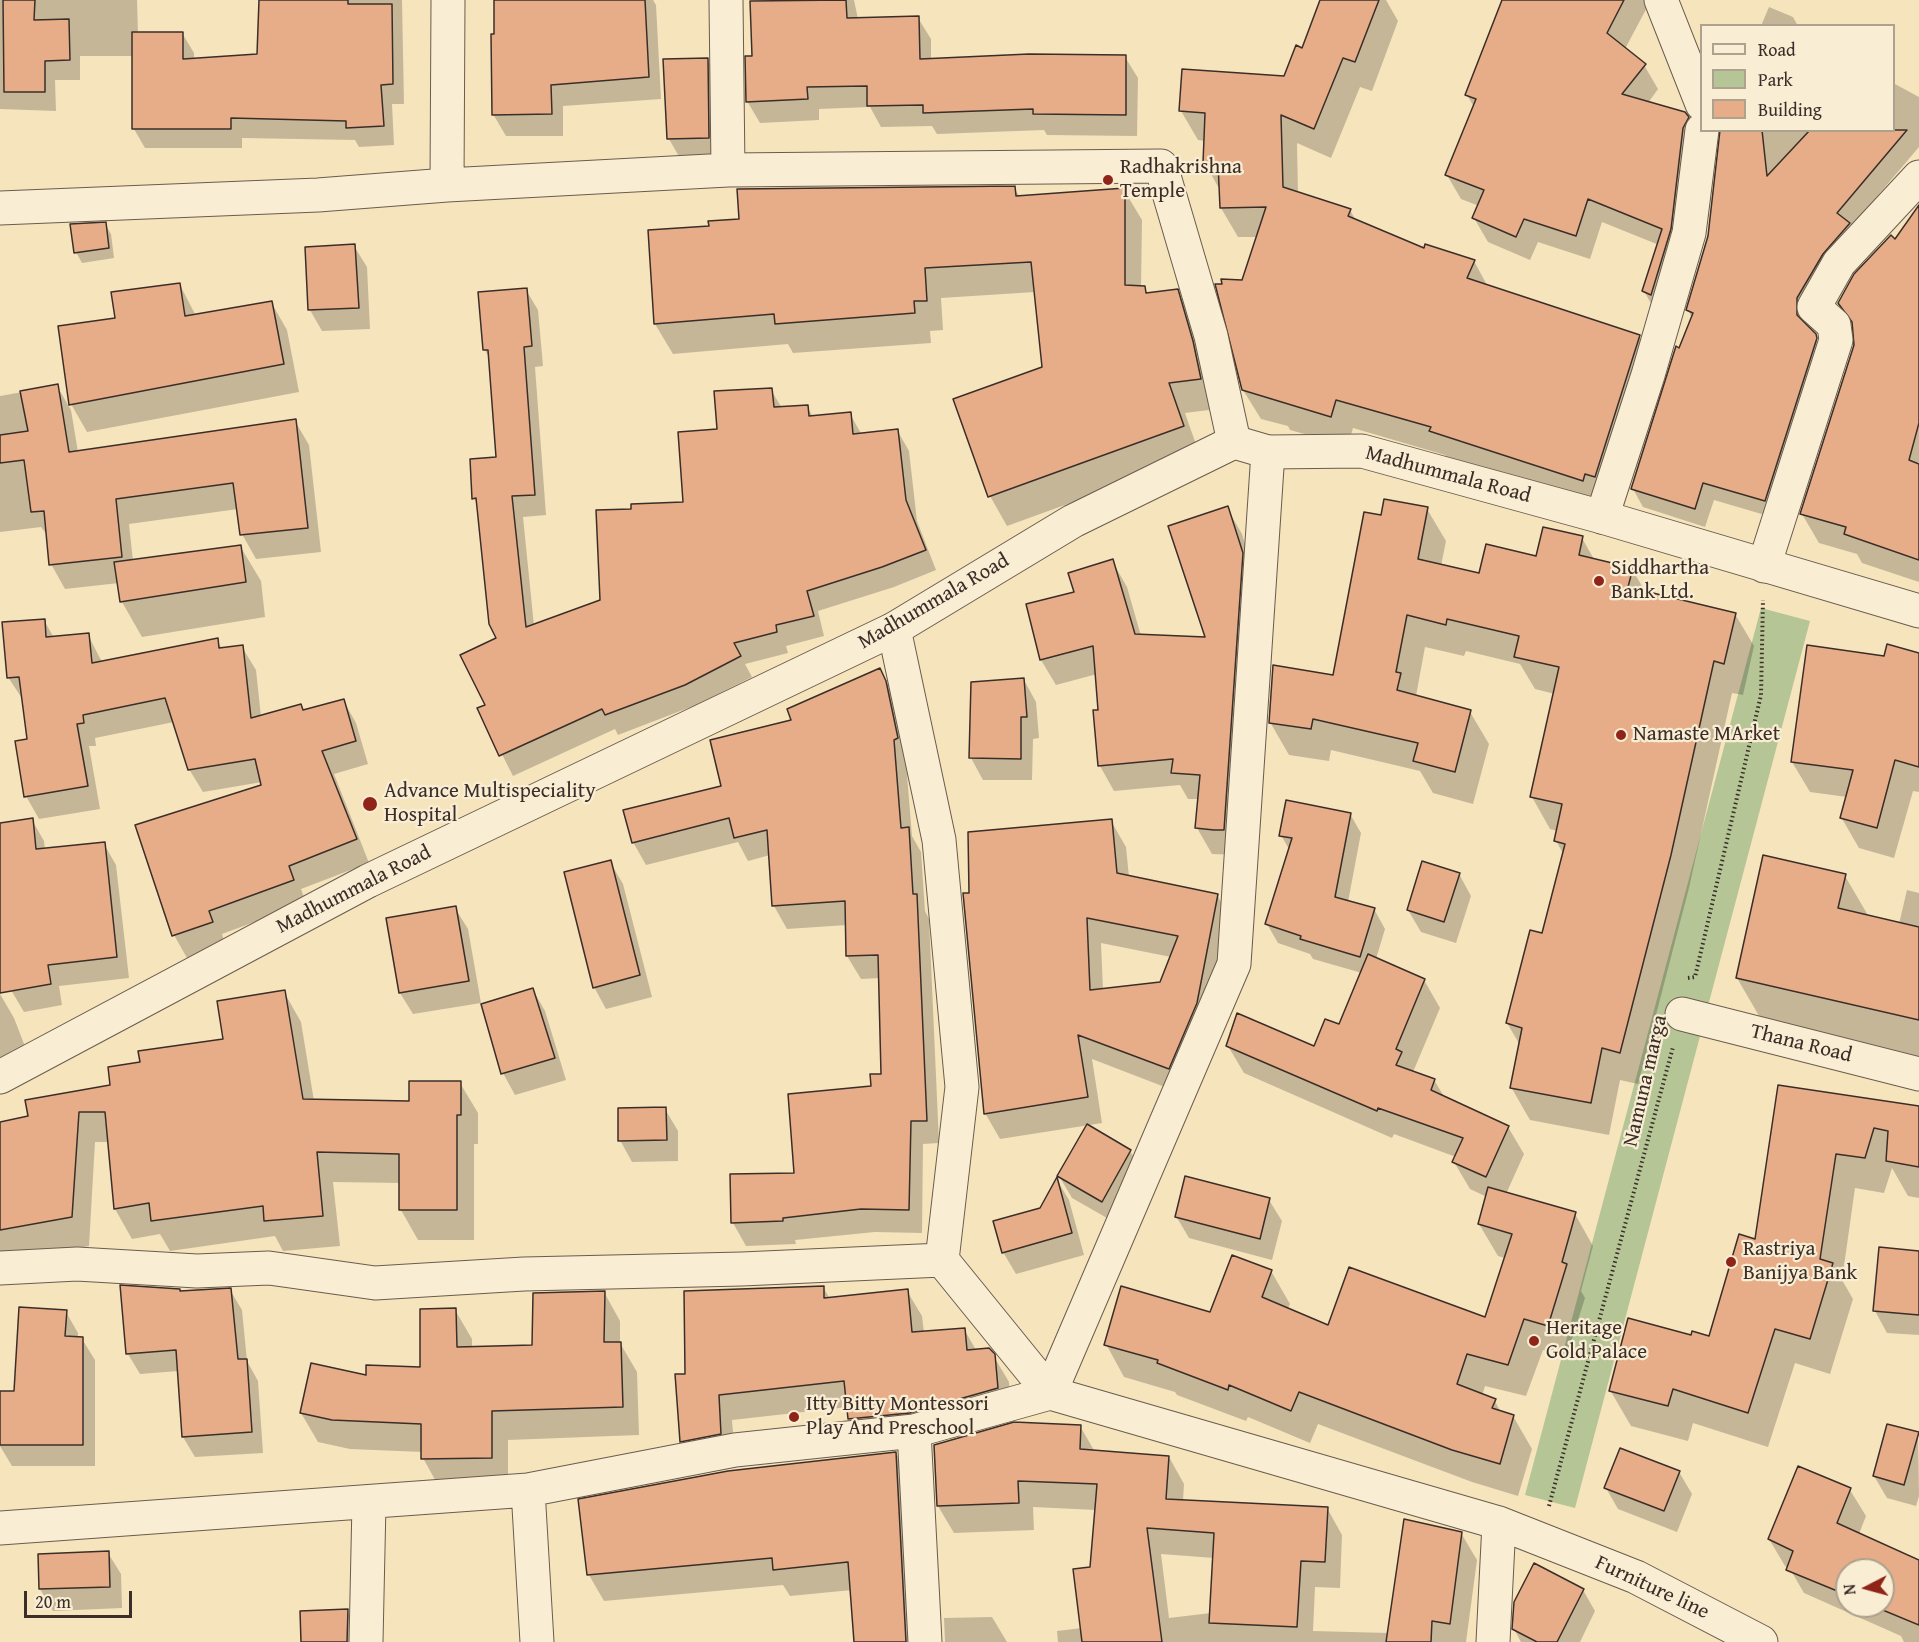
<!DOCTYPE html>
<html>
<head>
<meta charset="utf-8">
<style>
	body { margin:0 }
	#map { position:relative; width:1919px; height:1642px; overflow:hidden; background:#f6e4bd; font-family:"Gentium Book Plus",serif }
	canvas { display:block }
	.legend { position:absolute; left:1700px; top:24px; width:195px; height:108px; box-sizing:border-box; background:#f9edd4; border:2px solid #ada18f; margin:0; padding:8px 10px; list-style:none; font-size:18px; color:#3b2e28 }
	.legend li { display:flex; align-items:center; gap:12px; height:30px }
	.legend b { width:30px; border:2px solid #ada18f }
	.north { position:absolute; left:1835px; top:1558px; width:60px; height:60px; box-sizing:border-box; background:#f9edd4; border:2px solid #ada18f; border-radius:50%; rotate:264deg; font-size:16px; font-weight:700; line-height:24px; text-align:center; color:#3b2e28 }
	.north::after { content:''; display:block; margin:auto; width:21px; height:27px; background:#8f2418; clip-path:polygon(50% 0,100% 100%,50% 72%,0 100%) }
	.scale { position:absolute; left:24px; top:1591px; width:108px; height:27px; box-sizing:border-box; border:3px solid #3b2e28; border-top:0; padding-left:8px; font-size:18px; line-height:21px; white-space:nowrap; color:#3b2e28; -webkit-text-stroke:4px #f9edd4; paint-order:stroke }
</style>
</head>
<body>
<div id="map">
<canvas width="1919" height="1642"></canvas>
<ul class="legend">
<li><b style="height:8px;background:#f9edd4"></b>Road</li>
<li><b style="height:16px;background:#b6c596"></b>Park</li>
<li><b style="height:16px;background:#e6ad88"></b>Building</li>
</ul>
<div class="north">N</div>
<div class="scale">20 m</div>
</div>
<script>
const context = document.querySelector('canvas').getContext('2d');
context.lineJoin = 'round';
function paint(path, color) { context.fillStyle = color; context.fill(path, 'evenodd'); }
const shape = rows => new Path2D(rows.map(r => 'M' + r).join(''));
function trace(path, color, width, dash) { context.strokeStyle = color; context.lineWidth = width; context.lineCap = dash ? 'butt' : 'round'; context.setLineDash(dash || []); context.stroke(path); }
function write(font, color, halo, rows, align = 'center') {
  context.font = font + ' "Gentium Book Plus",serif'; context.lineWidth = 4.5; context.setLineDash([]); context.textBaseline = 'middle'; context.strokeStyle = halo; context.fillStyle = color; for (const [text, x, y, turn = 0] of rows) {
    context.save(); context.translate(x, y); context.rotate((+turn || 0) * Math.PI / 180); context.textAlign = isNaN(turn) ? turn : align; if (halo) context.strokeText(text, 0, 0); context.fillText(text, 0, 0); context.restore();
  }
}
paint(shape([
	[1761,608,1810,621,1575,1508,1525,1495]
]), '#b6c596');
paint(shape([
	[0,0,137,0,138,34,182,33,194,53,194,60,258,56,260,0,402,0,404,104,392,104,394,145,359,147,355,140,242,138,242,148,145,148,134,129,134,56,80,56,80,80,55,80,56,111,0,109],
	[495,0,653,0,656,5,661,99,563,106,563,136,506,136,493,114],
	[795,0,854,0,858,19,918,18,931,39,931,60,1125,57,1138,78,1137,136,1047,135,1044,130,937,134,932,126,881,127,870,107,819,109,819,120,760,123,747,101,754,57,752,2],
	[1322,0,1386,0,1398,21,1372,91,1360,87,1331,158,1297,143,1298,194,1350,210,1356,221,1425,250,1474,261,1488,287,1639,336,1656,366,1612,506,1448,460,1445,455,1353,428,1348,446,1290,430,1288,426,1261,419,1243,390,1243,282,1258,237,1238,237,1221,208,1220,190,1204,162,1205,141,1198,140,1181,111,1285,77,1303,50],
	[1504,0,1651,0,1625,49,1644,65,1658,89,1648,103,1688,118,1702,142,1658,316,1644,291,1659,245,1602,222,1590,259,1538,242,1530,260,1488,242,1474,218,1479,206,1461,199,1447,175,1474,107,1467,95],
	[1769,7,1793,17,1798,26,1761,26],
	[707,59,720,81,721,159,681,160,669,139],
	[1895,84,1919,97,1919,147,1851,227,1807,317,1807,327,1826,354,1775,518,1714,500,1705,527,1643,507,1633,489,1692,318,1688,310,1709,236,1722,130,1894,130],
	[1014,188,1020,197,1124,190,1142,220,1141,287,1144,287,1148,294,1177,291,1194,321,1217,409,1185,413,1200,456,1007,526,990,496,1043,368,1035,292,941,298,943,330,930,331,931,343,793,353,788,344,673,354,655,324,649,231,710,227],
	[1919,207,1919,582,1862,563,1857,554,1819,543,1802,514,1855,345,1854,329,1839,303,1895,241],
	[105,224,111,234,114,258,82,263,76,252],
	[354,246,367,267,370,329,322,331,310,310],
	[180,285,196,316,271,302,287,330,299,392,87,432,71,404,117,319],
	[526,290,538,310,543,366,535,367,546,515,523,517,534,626,601,601,633,510,684,503,719,430,771,390,782,408,807,406,813,417,850,414,862,435,897,430,909,451,917,521,936,570,894,587,818,611,824,636,786,646,788,653,745,664,752,677,696,705,618,735,615,729,513,776,479,709,487,705,498,639,478,506,474,498,497,459,490,359,485,350],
	[57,386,71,410,78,452,295,421,309,445,321,552,256,559,242,534,238,509,129,524,133,561,240,546,261,581,265,617,142,637,122,602,119,583,65,589,51,564,48,536,41,527,0,532,0,396],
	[1227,508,1242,534,1256,579,1238,855,1212,854,1197,828,1199,799,1188,799,1180,785,1114,791,1100,766,1095,711,1099,711,1097,674,1056,685,1041,660,1076,593,1112,561,1127,587,1141,636,1207,639],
	[1427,509,1446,541,1441,566,1480,575,1538,558,1582,538,1595,561,1632,569,1646,593,1735,614,1754,646,1743,695,1732,693,1689,888,1638,1084,1620,1080,1609,1135,1530,1120,1511,1087,1520,1045,1507,1023,1543,935,1564,855,1556,841,1558,831,1550,829,1532,797,1555,694,1535,689,1520,664,1466,651,1464,656,1425,647,1416,696,1470,712,1489,744,1473,804,1433,793,1420,771,1331,750,1329,761,1289,755,1270,722,1335,676,1382,517],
	[44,620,54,638,88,635,102,662,217,640,222,649,242,647,256,670,261,717,301,706,304,712,343,700,356,723,368,764,334,774,369,863,301,889,306,903,222,934,225,945,187,958,174,935,263,786,262,782,203,792,189,769,174,722,95,738,96,746,89,746,100,809,39,819,26,796,29,740,23,700,8,677],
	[1919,655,1919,792,1913,791,1894,858,1859,848,1841,817,1847,797,1810,792,1792,762,1885,658],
	[880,670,893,693,906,763,912,836,921,852,925,911,929,919,939,1143,923,1144,922,1233,875,1232,795,1240,796,1244,746,1246,733,1223,796,1174,882,1075,880,978,861,979,847,956,847,925,787,929,774,906,770,855,748,861,738,842,646,865,633,842,723,787,794,721],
	[1024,680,1036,702,1039,738,1033,739,1032,780,983,780,971,758],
	[1350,814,1361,833,1348,902,1374,909,1385,929,1376,959,1424,980,1440,1008,1413,1072,1434,1080,1445,1098,1508,1127,1524,1154,1506,1194,1575,1214,1593,1246,1581,1291,1585,1298,1566,1358,1543,1350,1526,1396,1485,1386,1482,1396,1495,1401,1501,1413,1513,1416,1532,1449,1518,1496,1472,1482,1318,1424,1310,1443,1248,1417,1246,1421,1177,1395,1175,1392,1124,1377,1106,1344,1211,1314,1271,1271,1290,1304,1287,1310,1329,1327,1486,1319,1505,1258,1498,1256,1479,1224,1487,1197,1470,1189,1454,1162,1456,1157,1394,1134,1392,1138,1244,1073,1228,1046,1314,1048,1339,1026,1362,973,1313,959,1310,954,1278,943,1267,924,1290,851,1281,835],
	[32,820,44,841,45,850,104,844,116,865,129,978,59,986,62,1005,24,1012,11,990,0,936,0,824],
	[1111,821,1126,847,1129,877,1217,895,1232,921,1183,1094,1092,1059,1102,1123,1000,1139,985,1113,971,894],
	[1101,943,1171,957,1162,984,1103,990],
	[610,862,623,884,652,997,606,1009,594,987],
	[1459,874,1471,896,1456,943,1421,932,1408,910],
	[1845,876,1869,917,1899,924,1907,890,1919,893,1919,1057,1762,1021,1737,978],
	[455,908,468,929,481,1003,413,1014,400,993,388,919],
	[533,990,545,1011,566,1080,515,1095,503,1073],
	[284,992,301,1022,314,1101,410,1103,460,1083,478,1113,478,1144,474,1144,474,1240,418,1240,401,1210,401,1183,333,1182,340,1246,283,1251,275,1236,170,1251,160,1234,132,1239,115,1209,109,1142,95,1142,89,1246,0,1263,0,1123,30,1118,112,1086,141,1063,225,1040],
	[0,994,14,1018,31,1062,0,1074],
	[1779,1087,1919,1108,1919,1198,1908,1196,1892,1168,1884,1193,1855,1188,1842,1280,1853,1299,1830,1374,1795,1363,1768,1447,1693,1423,1688,1441,1631,1426,1610,1390,1692,1336,1710,1338,1756,1241],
	[665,1109,678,1131,678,1161,632,1162,620,1140],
	[1130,1151,1143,1172,1114,1222,1072,1198,1059,1176],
	[1057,1180,1069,1200,1084,1255,1016,1274,1003,1252,1041,1209],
	[1269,1200,1282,1221,1272,1260,1189,1238,1176,1216],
	[1919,1253,1919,1335,1887,1333,1875,1311],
	[122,1287,180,1293,230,1290,242,1310,247,1361,258,1381,263,1453,195,1457,183,1437,179,1371,140,1374,128,1354],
	[823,1287,830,1299,907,1291,922,1316,924,1333,964,1329,976,1350,993,1355,1009,1382,1011,1414,864,1444,850,1419,848,1407,732,1420,735,1459,696,1467,681,1441,686,1375],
	[604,1292,620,1321,620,1343,637,1372,639,1435,508,1440,508,1487,439,1487,423,1458,423,1452,350,1449,318,1442,301,1413,367,1377,422,1369,455,1310,472,1339,472,1348,534,1346],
	[66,1312,78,1333,78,1338,82,1339,95,1360,95,1466,12,1466,0,1446,0,1393,15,1393],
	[1080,1426,1095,1452,1169,1457,1184,1484,1183,1501,1327,1508,1342,1535,1340,1588,1315,1587,1313,1631,1389,1633,1461,1533,1477,1560,1466,1642,1058,1642,1057,1631,1082,1628,1092,1568,1096,1510,1033,1507,1034,1530,954,1533,938,1506],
	[1161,1554,1214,1558,1211,1613,1169,1618],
	[1918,1434,1919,1496,1916,1506,1887,1498,1874,1476],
	[896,1453,911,1480,919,1642,856,1642,852,1590,790,1596,783,1585,604,1601,589,1575],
	[1799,1468,1850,1490,1866,1516,1859,1534,1919,1562,1919,1642,1904,1642,1901,1636,1804,1593,1790,1569,1785,1566,1769,1539],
	[1847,1570,1883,1570,1883,1606,1847,1606],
	[1679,1472,1692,1494,1677,1532,1618,1509,1606,1488],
	[108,1553,121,1574,122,1608,53,1611,40,1589],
	[1583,1590,1595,1611,1580,1642,1521,1642,1514,1629],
	[347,1611,360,1632,359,1642,302,1642],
	[992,1617,1007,1642,945,1642,944,1618]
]), '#0003');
const building = shape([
	[3,0,35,0,34,20,69,19,70,60,45,61,45,92,4,92,3,0],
	[259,0,348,0,348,4,392,4,393,84,381,85,384,126,346,128,346,121,231,118,231,129,132,129,132,32,183,32,183,59,257,54,259,0],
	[494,0,645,0,649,77,551,85,552,114,492,115,491,34,494,34,494,0],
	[846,0,847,18,919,16,920,59,1029,54,1126,55,1126,115,1033,114,1033,109,923,113,923,105,867,106,867,86,807,87,808,99,746,102,745,56,752,56,750,1,846,0],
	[1320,0,1379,0,1355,62,1343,58,1314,129,1281,115,1283,187,1351,209,1348,216,1424,248,1425,244,1475,260,1467,278,1640,335,1595,477,1585,474,1583,481,1429,431,1431,427,1336,400,1331,417,1242,390,1215,284,1222,284,1221,279,1242,280,1266,207,1220,208,1218,163,1203,163,1205,113,1179,111,1182,69,1284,76,1296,45,1302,48,1320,0],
	[1502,0,1624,0,1607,33,1646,64,1622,94,1685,112,1689,117,1683,128,1671,229,1651,295,1642,291,1662,229,1588,199,1576,236,1524,219,1516,237,1472,218,1484,190,1445,175,1476,99,1465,95,1502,0],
	[708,58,709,138,667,139,663,59,708,58],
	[1720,130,1762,130,1767,176,1810,130,1907,130,1837,213,1850,223,1823,254,1797,298,1797,315,1816,334,1817,338,1765,501,1703,483,1695,509,1631,489,1676,346,1679,348,1693,313,1686,310,1708,236,1720,130],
	[1015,186,1016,196,1125,188,1125,285,1145,286,1146,293,1178,289,1193,341,1201,379,1169,383,1184,426,988,497,953,399,1042,367,1031,262,925,268,927,301,914,301,915,313,775,324,774,314,654,324,648,230,709,226,708,221,739,219,737,189,1015,186],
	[1919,205,1919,423,1909,460,1919,464,1919,560,1844,534,1846,527,1800,514,1854,345,1852,322,1838,303,1854,274,1891,235,1895,239,1919,205],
	[106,222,109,248,74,253,70,224,106,222],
	[355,244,359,308,308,310,305,247,355,244],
	[180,283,185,316,272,301,284,364,69,405,58,326,115,318,111,292,180,283],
	[527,288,532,346,524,347,535,495,512,496,526,627,600,600,596,510,631,509,631,504,683,502,678,432,717,429,714,391,772,388,774,407,808,405,809,416,851,412,853,434,898,429,906,500,926,550,882,567,807,591,814,616,776,625,777,632,734,643,741,656,685,685,605,715,602,709,499,756,477,708,485,705,460,655,496,638,489,624,476,498,472,499,470,459,496,457,488,350,483,350,478,292,527,288],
	[58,384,69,452,296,419,308,528,240,535,233,483,116,499,122,557,49,565,44,511,31,512,24,460,0,463,0,435,28,431,20,391,58,384],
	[1384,499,1428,507,1418,559,1479,573,1486,544,1536,556,1543,527,1583,536,1579,555,1633,568,1628,587,1736,613,1724,664,1714,661,1671,855,1620,1053,1602,1048,1591,1103,1510,1088,1522,1028,1506,1023,1530,930,1542,933,1565,844,1554,841,1562,804,1530,797,1559,667,1514,657,1519,636,1447,619,1446,625,1407,615,1396,672,1401,673,1397,690,1471,710,1455,772,1413,761,1418,743,1313,719,1311,729,1269,723,1273,665,1333,675,1364,512,1381,515,1384,499],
	[1228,506,1243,553,1224,830,1214,830,1195,828,1200,775,1171,773,1173,759,1098,766,1093,710,1098,710,1093,646,1040,660,1026,604,1074,592,1068,573,1113,559,1135,634,1205,637,1168,526,1228,506],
	[241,545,246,582,120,602,114,562,241,545],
	[45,619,46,637,89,633,92,663,218,638,219,648,243,645,251,718,301,704,303,710,344,699,356,741,322,751,357,839,289,866,294,880,209,911,213,922,172,936,135,825,261,785,255,759,188,770,165,698,83,715,84,723,77,724,88,786,24,797,15,741,27,739,19,677,7,678,2,622,45,619],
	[1887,644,1919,653,1919,767,1895,760,1877,828,1840,818,1853,770,1791,762,1807,645,1884,656,1887,644],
	[880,668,886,681,898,738,894,740,901,828,909,827,913,894,917,894,927,1121,911,1121,909,1210,861,1209,783,1218,783,1221,731,1223,730,1174,794,1173,788,1094,871,1086,870,1074,881,1074,878,955,846,956,845,901,772,906,767,830,734,838,729,818,632,843,623,810,721,786,710,740,791,720,787,709,880,668],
	[1024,678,1027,717,1021,717,1021,759,969,758,971,682,1024,678],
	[1286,800,1351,813,1335,897,1375,908,1360,957,1300,939,1301,936,1265,924,1292,838,1279,836,1286,800],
	[33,818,36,849,105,842,117,957,48,965,51,984,0,993,0,823,33,818],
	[1112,819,1117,873,1218,894,1197,1003,1169,1069,1078,1035,1088,1097,984,1114,963,893,969,893,968,832,1112,819],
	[1087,918,1178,936,1160,982,1090,990,1087,918],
	[1763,855,1846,874,1838,908,1919,927,1919,1020,1736,978,1763,855],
	[611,860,640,975,593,988,564,872,611,860],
	[1422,861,1460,873,1444,922,1407,910,1422,861],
	[456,906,469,981,399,993,386,918,456,906],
	[1368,954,1425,979,1396,1049,1402,1052,1396,1065,1435,1079,1431,1090,1509,1126,1486,1177,1452,1162,1463,1138,1378,1108,1377,1111,1226,1046,1237,1013,1314,1046,1325,1019,1339,1024,1368,954],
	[533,988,555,1058,501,1074,481,1004,533,988],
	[285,990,303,1099,409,1101,409,1081,461,1081,461,1115,457,1115,457,1210,399,1210,399,1154,317,1152,323,1216,264,1221,263,1206,151,1221,149,1203,114,1209,105,1112,79,1112,72,1217,0,1230,0,1122,28,1116,25,1100,110,1085,108,1067,140,1062,138,1051,223,1039,217,1001,285,990],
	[1778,1085,1919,1106,1919,1167,1886,1161,1888,1131,1874,1128,1865,1158,1836,1154,1820,1259,1833,1263,1810,1339,1775,1329,1748,1413,1673,1389,1668,1406,1609,1391,1628,1318,1691,1335,1692,1331,1709,1336,1739,1234,1755,1239,1778,1085],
	[666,1107,667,1140,618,1141,618,1108,666,1107],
	[1087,1124,1131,1150,1102,1202,1057,1176,1087,1124],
	[1185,1176,1270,1198,1260,1239,1175,1217,1185,1176],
	[1057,1177,1072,1233,1002,1253,993,1221,1040,1208,1057,1177],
	[1488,1187,1576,1212,1562,1262,1567,1264,1548,1326,1524,1319,1508,1365,1467,1354,1457,1384,1496,1399,1492,1408,1514,1415,1500,1464,1452,1450,1299,1392,1291,1411,1229,1385,1228,1390,1157,1363,1158,1360,1104,1345,1121,1286,1210,1312,1232,1255,1272,1270,1262,1297,1328,1325,1349,1267,1485,1317,1512,1234,1478,1224,1488,1187],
	[1879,1247,1919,1251,1919,1315,1873,1311,1879,1247],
	[120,1285,180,1289,180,1291,231,1288,238,1359,247,1359,252,1432,182,1437,176,1350,126,1354,120,1285],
	[824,1286,824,1298,908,1289,912,1332,965,1328,967,1350,989,1348,995,1354,998,1388,910,1413,848,1419,844,1381,719,1395,721,1434,680,1442,675,1374,685,1374,684,1291,824,1286],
	[605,1291,604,1342,621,1342,623,1407,492,1411,492,1458,421,1459,421,1424,332,1420,300,1413,311,1363,366,1375,366,1365,420,1367,420,1309,456,1308,457,1347,532,1345,533,1293,605,1291],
	[19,1307,67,1310,65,1336,83,1337,83,1445,0,1445,0,1391,14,1391,19,1307],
	[1014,1422,1081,1425,1080,1449,1169,1456,1166,1499,1328,1507,1325,1562,1301,1561,1297,1627,1209,1623,1214,1533,1147,1528,1162,1642,1082,1642,1073,1569,1090,1567,1097,1484,1018,1481,1019,1503,937,1506,934,1445,1014,1422],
	[1887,1424,1919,1432,1904,1485,1873,1476,1887,1424],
	[1620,1448,1680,1471,1664,1511,1604,1488,1620,1448],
	[896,1452,906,1642,854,1642,848,1562,773,1570,772,1558,587,1575,578,1499,728,1471,896,1452],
	[1798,1466,1851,1488,1837,1523,1919,1560,1919,1625,1873,1606,1883,1606,1883,1570,1847,1570,1847,1595,1786,1570,1793,1551,1768,1539,1798,1466],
	[1404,1519,1462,1532,1450,1624,1432,1621,1431,1642,1386,1642,1404,1519],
	[109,1551,110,1587,39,1589,38,1554,109,1551],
	[1534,1563,1584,1589,1557,1642,1537,1642,1512,1629,1514,1602,1534,1563],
	[348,1609,347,1642,301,1642,300,1611,348,1609]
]);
paint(building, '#e6ad88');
trace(building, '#3b2e28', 1.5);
const minor = shape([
	[726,0,728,170],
	[1661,0,1702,104],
	[447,185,448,0],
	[0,208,318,195,447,185,728,170,1161,166,1211,336,1234,442],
	[1602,517,1648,375,1689,233,1702,130],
	[1764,566,1836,340,1834,325,1814,307,1839,263,1919,177],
	[894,629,939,840,962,1087,942,1260,1050,1393,1499,1523],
	[1682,1014,1919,1074],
	[0,1268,77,1264,197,1271,269,1268,375,1283,524,1274,742,1269,942,1260],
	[914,1431,925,1642],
	[528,1490,537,1642],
	[0,1528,528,1490,735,1450,914,1431,1050,1393,1234,964,1268,452],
	[366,1642,369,1503],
	[1493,1642,1499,1523,1636,1577,1761,1642]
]);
const tertiary = shape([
	[0,1077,368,881,894,629,1073,521,1234,442,1268,452,1362,451,1602,517,1919,611]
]);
trace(minor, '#6a5c4d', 35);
trace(tertiary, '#6a5c4d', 35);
trace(shape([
	[1688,978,1695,977,1761,695,1763,600],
	[1549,1506,1673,1047]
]), '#3b2e28', 4, [1.5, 3]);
trace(minor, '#f9edd4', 33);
trace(tertiary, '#f9edd4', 33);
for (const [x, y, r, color] of [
	[1108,180,6,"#8f2418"],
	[1599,581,6,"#8f2418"],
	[1621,735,6,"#8f2418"],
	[370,804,8,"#8f2418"],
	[1731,1262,6,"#8f2418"],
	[1534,1341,6,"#8f2418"],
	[794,1417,6,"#8f2418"]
]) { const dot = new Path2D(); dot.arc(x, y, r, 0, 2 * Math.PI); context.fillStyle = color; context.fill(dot); trace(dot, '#f9edd4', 2); }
write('21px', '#3b2e28', '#f9edd4', [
	["Radhakrishna",1120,168],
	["Temple",1120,192],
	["Siddhartha",1611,569],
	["Bank Ltd.",1611,593],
	["Namaste MArket",1633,735],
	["Advance Multispeciality",384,792],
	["Hospital",384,816],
	["Rastriya",1743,1250],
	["Banijya Bank",1743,1274],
	["Heritage",1546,1329],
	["Gold Palace",1546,1353],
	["Itty Bitty Montessori",806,1405],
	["Play And Preschool",806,1429]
], 'left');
write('21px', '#3b2e28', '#f9edd4', [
	["Madhummala Road",1448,475,15],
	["Madhummala Road",934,602,-30],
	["Madhummala Road",354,890,-27],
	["Thana Road",1801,1044,14],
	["Namuna marga",1646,1081,-77],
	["Furniture line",1652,1588,25]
]);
</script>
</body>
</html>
